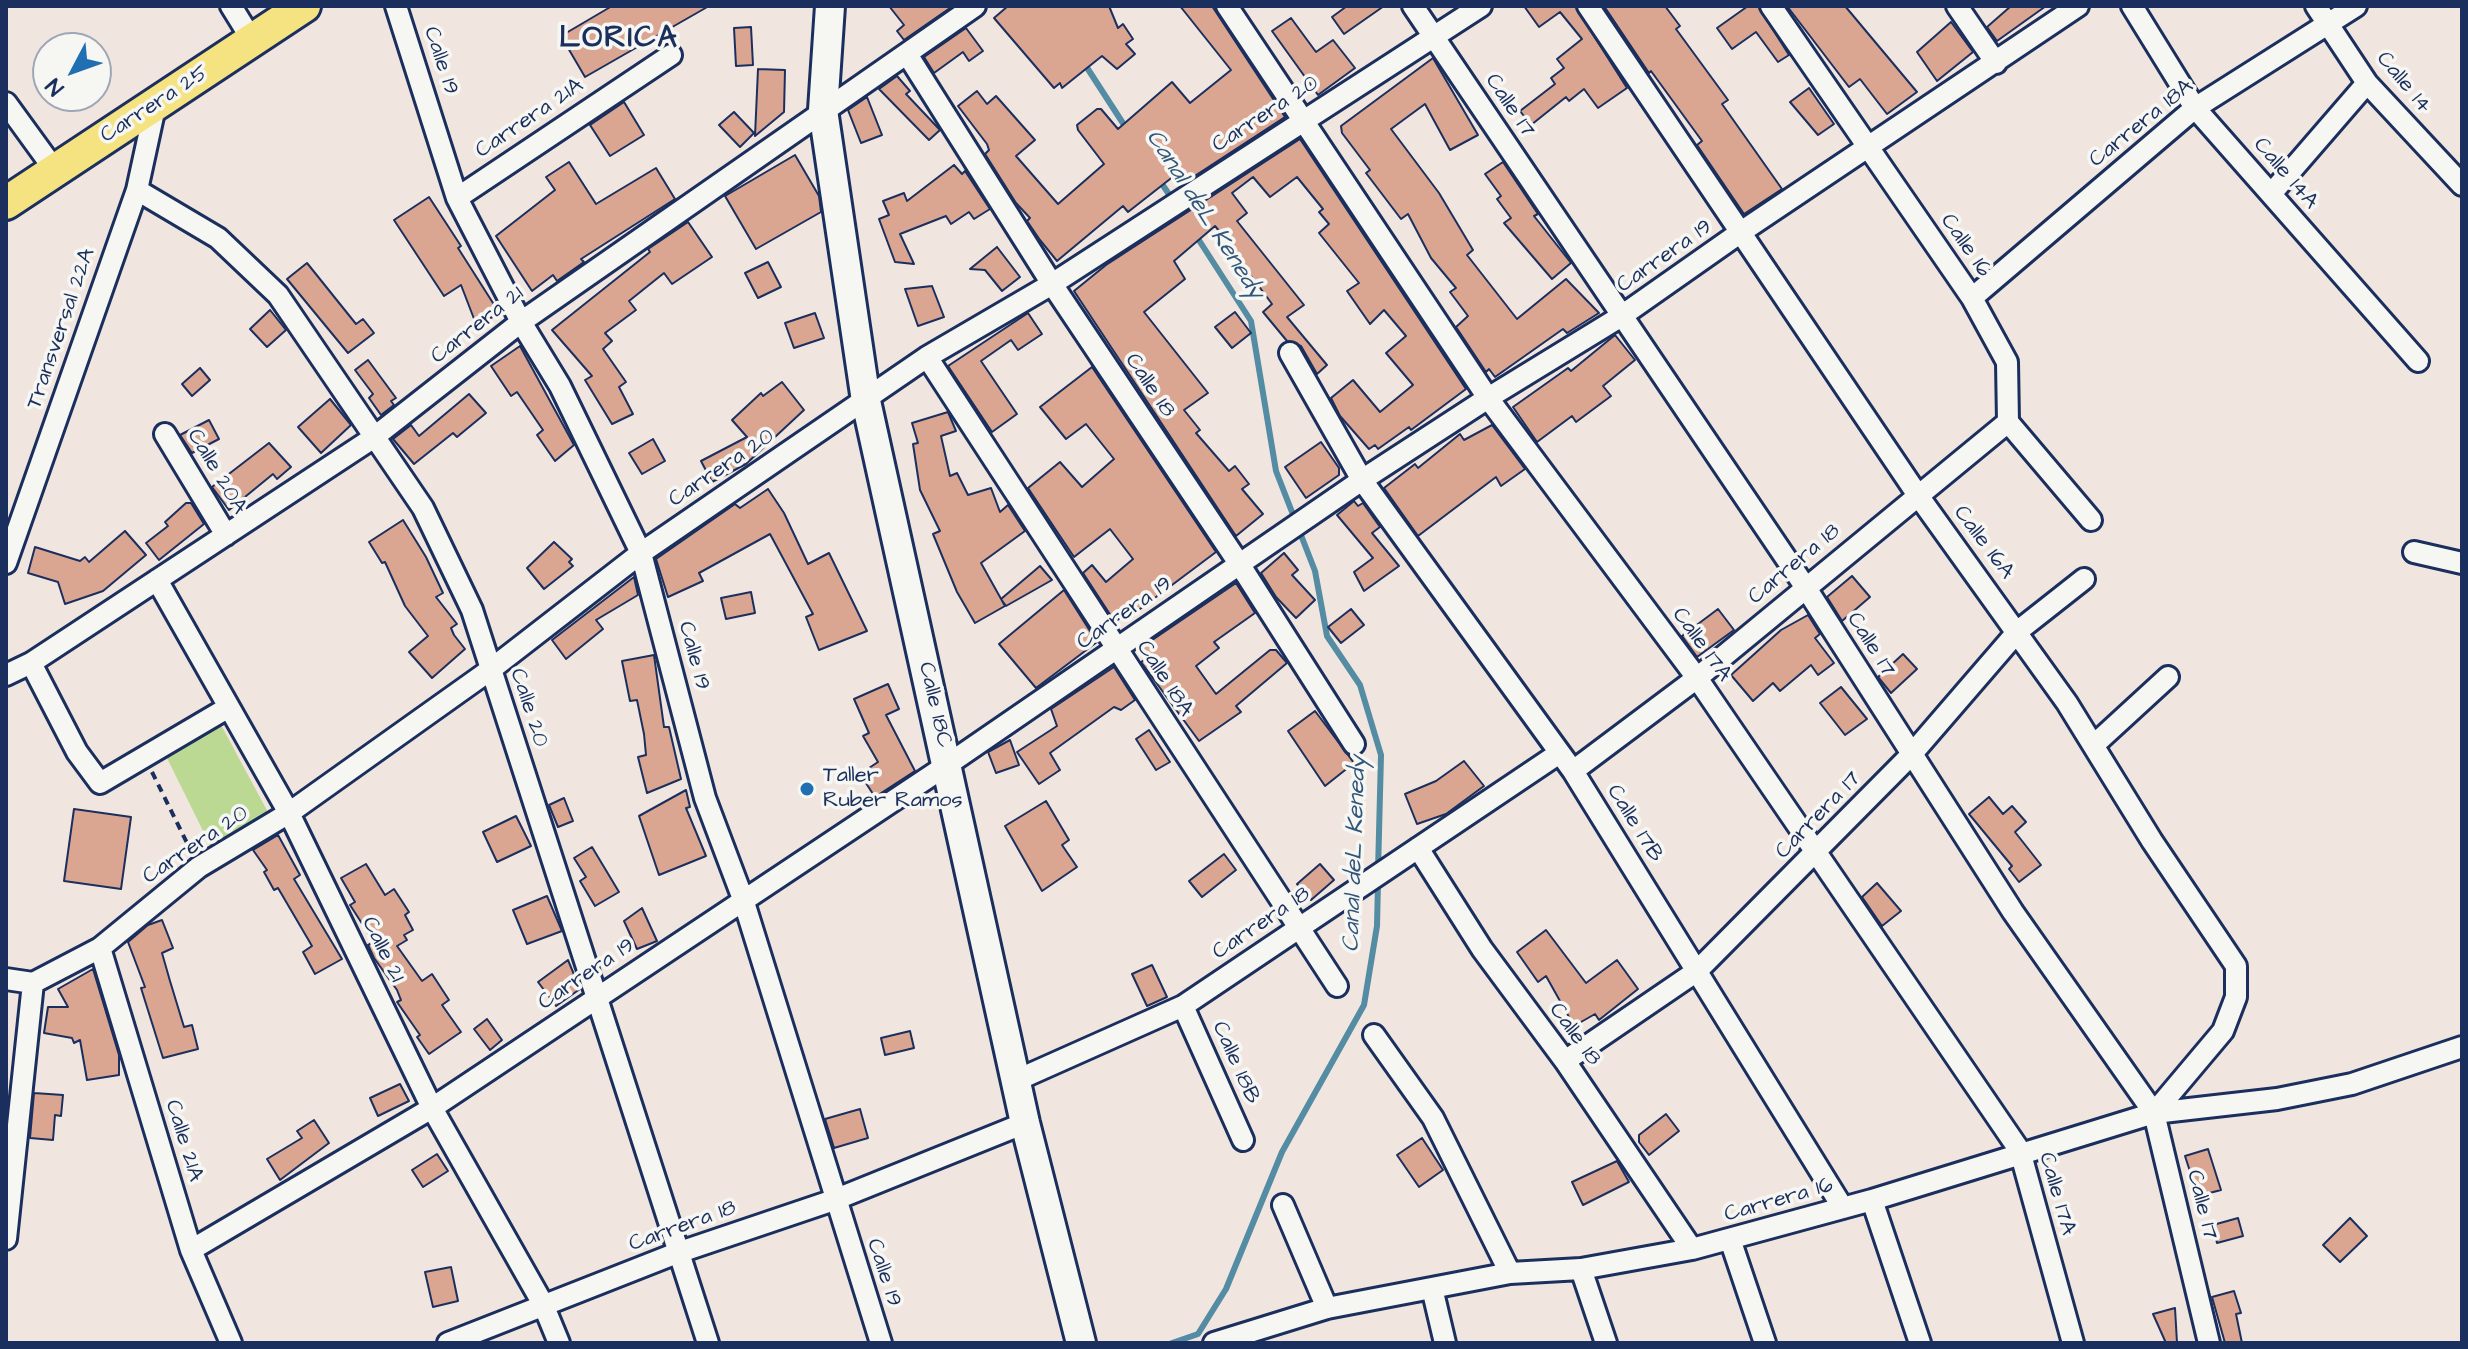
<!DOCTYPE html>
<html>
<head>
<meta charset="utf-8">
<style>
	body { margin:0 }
	#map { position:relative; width:2468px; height:1349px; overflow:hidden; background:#f1e6df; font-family:"Architects Daughter",sans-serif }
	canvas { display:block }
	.frame { position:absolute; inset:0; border:8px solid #1b2f5e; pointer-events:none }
	.north { position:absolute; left:32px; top:32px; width:80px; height:80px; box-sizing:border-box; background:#f6f6f2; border:2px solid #9ea6b7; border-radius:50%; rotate:229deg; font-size:22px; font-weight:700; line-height:32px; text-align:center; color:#1b2f5e }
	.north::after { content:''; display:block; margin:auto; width:28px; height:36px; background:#1f6fb2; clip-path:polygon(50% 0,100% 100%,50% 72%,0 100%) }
</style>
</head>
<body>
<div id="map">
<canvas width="2468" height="1349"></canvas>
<div class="frame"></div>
<div class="north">N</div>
</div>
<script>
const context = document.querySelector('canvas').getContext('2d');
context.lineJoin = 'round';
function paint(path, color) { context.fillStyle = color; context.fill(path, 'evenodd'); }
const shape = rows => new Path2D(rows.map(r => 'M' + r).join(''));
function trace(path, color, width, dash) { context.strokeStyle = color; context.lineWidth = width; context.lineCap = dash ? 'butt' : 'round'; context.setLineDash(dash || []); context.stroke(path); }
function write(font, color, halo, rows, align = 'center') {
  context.font = font + ' "Architects Daughter",sans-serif'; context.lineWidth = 7; context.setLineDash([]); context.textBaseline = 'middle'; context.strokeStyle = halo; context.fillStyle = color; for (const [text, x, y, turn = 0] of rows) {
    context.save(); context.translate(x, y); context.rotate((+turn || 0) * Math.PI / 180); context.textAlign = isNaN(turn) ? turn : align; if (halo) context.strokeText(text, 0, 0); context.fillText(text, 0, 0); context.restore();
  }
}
paint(shape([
	[220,723,270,816,211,847,165,754]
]), '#bbd992');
trace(shape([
	[1084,63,1128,131],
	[1160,181,1187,221],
	[1195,234,1251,321,1276,471,1315,571,1327,636,1360,685,1381,755,1378,871],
	[1172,1343,1198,1334,1226,1289,1282,1152,1364,1005,1377,926,1378,882]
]), '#538ca3', 6);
const building = shape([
	[612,6,709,6,585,77,561,36,612,6],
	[889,6,949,6,950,8,904,40,897,31,904,25,889,6],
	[1008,6,1109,6,1118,28,1123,24,1133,39,1126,44,1135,54,1117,69,1102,56,1062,88,1060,83,1054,88,994,18,1008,6],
	[1180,6,1212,6,1285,117,1187,181,1179,172,1128,212,1123,206,1057,261,1040,240,1027,221,1030,218,1016,203,985,154,989,150,987,144,958,106,977,91,987,104,996,96,1035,140,1016,156,1058,204,1104,164,1078,130,1077,125,1097,109,1101,109,1118,129,1172,82,1190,103,1231,70,1180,6],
	[1347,6,1384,6,1344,34,1332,17,1347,6],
	[1524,6,1575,6,1627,88,1598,108,1584,89,1569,101,1566,97,1531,125,1520,111,1555,84,1551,78,1564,68,1557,59,1582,39,1560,12,1539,27,1524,6],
	[1604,6,1665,6,1680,26,1676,29,1728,100,1722,104,1782,189,1744,214,1697,145,1702,141,1651,71,1649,73,1604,6],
	[1748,6,1758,6,1789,55,1778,62,1756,32,1732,49,1717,28,1748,6],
	[1787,6,1845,6,1917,92,1887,114,1860,79,1849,87,1787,6],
	[2011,6,2046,6,1997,41,1987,27,2011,6],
	[1291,18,1316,52,1333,40,1355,68,1318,95,1272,31,1291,18],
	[1951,22,1973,52,1937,81,1917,52,1951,22],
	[751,27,753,65,736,66,734,28,751,27],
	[966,28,983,51,969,61,963,52,934,73,924,57,966,28],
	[1433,58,1478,135,1450,150,1425,104,1391,129,1439,193,1473,250,1467,255,1517,319,1566,279,1599,313,1567,333,1563,329,1495,377,1489,369,1486,372,1456,327,1468,316,1450,292,1456,288,1431,258,1408,214,1401,219,1366,173,1370,170,1342,133,1341,126,1433,58],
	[758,69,785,70,784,112,755,136,758,69],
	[897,76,910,91,906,94,940,130,929,140,879,89,897,76],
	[1809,88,1834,124,1818,135,1790,102,1809,88],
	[867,97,882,135,861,143,848,110,867,97],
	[624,102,644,135,610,156,590,125,624,102],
	[734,112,754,133,740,147,719,125,734,112],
	[1300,139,1466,389,1411,430,1409,427,1378,449,1375,445,1369,449,1340,416,1331,398,1353,380,1380,412,1413,385,1386,353,1406,336,1384,310,1370,324,1347,291,1359,283,1319,233,1329,224,1319,212,1323,209,1297,177,1270,197,1253,177,1232,193,1247,213,1237,221,1304,305,1287,317,1327,365,1317,374,1301,346,1287,341,1263,312,1272,304,1252,277,1249,280,1232,259,1238,254,1215,226,1174,261,1185,279,1144,312,1208,393,1184,410,1200,430,1196,433,1229,471,1235,466,1249,484,1242,489,1263,514,1236,536,1074,291,1106,265,1300,139],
	[795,155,819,196,821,212,756,249,725,196,795,155],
	[569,162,596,204,656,168,675,199,581,259,584,262,557,281,553,275,532,291,496,236,555,190,546,177,569,162],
	[1503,162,1538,214,1534,216,1571,263,1552,279,1504,223,1511,218,1497,199,1501,196,1485,174,1503,162],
	[954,165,962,174,965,171,990,209,974,219,969,212,951,224,946,216,900,234,914,264,895,262,879,219,889,215,883,201,904,193,907,201,954,165],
	[429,197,461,246,458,248,500,314,476,324,461,285,444,296,394,220,429,197],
	[688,222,712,257,672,284,664,273,629,301,636,310,605,333,612,341,603,349,626,382,619,387,633,414,612,424,585,380,592,376,552,330,650,252,648,249,688,222],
	[997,247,1020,277,1002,291,985,270,970,269,997,247],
	[768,262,781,287,758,298,745,273,768,262],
	[307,263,356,324,363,319,374,333,348,353,287,279,307,263],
	[932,286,944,317,918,326,905,289,932,286],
	[270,310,286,330,267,347,250,329,270,310],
	[1235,312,1251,333,1232,348,1215,327,1235,312],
	[815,313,824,338,794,348,785,323,815,313],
	[1028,313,1042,334,1018,350,1011,340,981,361,1017,414,992,432,948,366,1028,313],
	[1615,335,1635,360,1603,386,1611,396,1576,422,1572,416,1537,442,1513,407,1568,368,1571,371,1615,335],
	[520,346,574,445,555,461,537,435,543,430,517,392,511,396,491,366,520,346],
	[368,360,396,398,391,401,394,405,381,415,369,398,373,394,355,370,368,360],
	[1092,367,1216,552,1128,618,1125,614,1115,622,1083,573,1092,565,1106,582,1133,559,1110,529,1074,557,1028,488,1060,462,1082,487,1114,459,1086,424,1066,439,1040,407,1092,367],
	[200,368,210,380,192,396,182,384,200,368],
	[782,382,804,410,746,464,712,482,701,461,747,437,732,420,761,393,763,396,782,382],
	[469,394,486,413,457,437,453,433,414,464,393,439,411,425,419,436,469,394],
	[330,399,351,425,321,453,298,427,330,399],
	[948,412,956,431,941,436,950,476,957,473,968,495,991,488,1000,512,1008,505,1025,531,981,563,1005,606,975,623,957,592,933,534,940,531,920,490,913,444,918,443,912,423,948,412],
	[209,420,219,439,192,453,180,435,209,420],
	[1492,425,1525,469,1501,486,1496,477,1418,536,1384,488,1415,464,1418,468,1460,434,1464,440,1492,425],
	[653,439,665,461,642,474,629,453,653,439],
	[1321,442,1339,468,1339,475,1306,498,1285,467,1321,442],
	[269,443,291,467,277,479,273,474,229,510,212,487,269,443],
	[768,489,784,513,808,564,829,553,867,631,819,650,806,617,813,614,770,534,699,573,703,581,668,597,656,559,735,504,740,508,768,489],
	[1354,501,1358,506,1363,503,1380,527,1372,533,1399,566,1364,591,1354,572,1373,558,1337,515,1354,501],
	[186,503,191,503,204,524,159,560,146,543,168,526,165,522,186,503],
	[403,520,426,557,443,593,436,597,457,624,451,628,454,635,465,649,432,678,409,652,428,636,405,606,385,562,382,563,369,542,403,520],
	[125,531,146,555,103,591,65,604,58,582,28,573,35,547,80,561,85,557,89,562,125,531],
	[554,542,572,559,569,562,573,566,544,589,527,568,554,542],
	[1284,553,1298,570,1292,575,1315,600,1296,618,1276,597,1261,573,1284,553],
	[1040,566,1052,580,1006,606,1001,599,1040,566],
	[1852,576,1870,597,1842,621,1827,597,1852,576],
	[634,577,638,595,596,620,603,629,566,659,552,640,634,577],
	[1236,583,1255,613,1214,642,1219,648,1196,666,1216,694,1270,650,1276,650,1287,663,1236,706,1241,712,1199,741,1141,662,1149,657,1142,647,1236,583],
	[1064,590,1097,642,1036,688,999,644,1064,590],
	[751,592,755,613,726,619,721,598,751,592],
	[1351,609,1364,625,1341,643,1328,627,1351,609],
	[1718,609,1734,630,1697,657,1682,636,1718,609],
	[1808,615,1820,634,1815,638,1834,663,1818,675,1811,665,1780,691,1773,683,1753,701,1731,675,1781,630,1808,615],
	[1903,654,1917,669,1891,693,1878,677,1903,654],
	[654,655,664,727,669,727,681,779,647,793,638,757,646,755,644,734,637,700,630,701,622,661,654,655],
	[1114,667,1135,700,1121,710,1114,707,1050,753,1060,770,1039,784,1017,752,1057,726,1051,709,1114,667],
	[888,684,899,709,886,715,915,771,875,797,860,774,878,762,863,736,869,733,854,699,888,684],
	[1841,687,1867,719,1845,735,1820,703,1841,687],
	[1315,711,1354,763,1325,786,1288,731,1315,711],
	[1149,730,1170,762,1156,770,1136,739,1149,730],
	[1010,740,1019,765,996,773,988,752,1010,740],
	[1464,761,1484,786,1446,814,1417,824,1405,794,1436,781,1464,761],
	[686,790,690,807,686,808,706,856,659,875,639,816,686,790],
	[1989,797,2003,814,2012,806,2026,822,2015,832,2041,865,2019,882,2009,869,2012,866,1969,814,1989,797],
	[564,798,573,821,558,827,549,805,564,798],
	[1046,801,1069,840,1062,845,1077,867,1042,891,1005,826,1046,801],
	[74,809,131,817,121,889,64,881,74,809],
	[516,816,531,846,497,862,483,832,516,816],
	[278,835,300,875,294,879,342,959,315,974,303,952,312,946,278,888,274,890,264,872,267,870,253,850,278,835],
	[592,847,619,892,595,906,580,881,586,877,574,858,592,847],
	[1224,854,1236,870,1202,897,1189,881,1224,854],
	[366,864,385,895,394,889,409,912,405,915,413,930,404,935,407,940,397,946,422,981,432,974,449,1000,442,1005,461,1032,429,1054,417,1037,420,1035,397,1002,401,1000,397,990,374,958,368,945,374,942,350,905,355,902,341,878,366,864],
	[1320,864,1334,880,1311,900,1297,884,1320,864],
	[1877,883,1901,911,1882,926,1862,897,1877,883],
	[547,896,562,931,527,944,513,910,547,896],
	[642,908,657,941,637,949,624,921,642,908],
	[162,920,173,948,162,953,170,981,184,1027,192,1025,198,1049,163,1058,141,988,145,987,128,942,148,925,162,920],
	[1546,930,1586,983,1617,960,1638,989,1599,1020,1595,1014,1574,1026,1546,976,1538,982,1517,952,1546,930],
	[568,960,580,989,556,1006,538,982,568,960],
	[1152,965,1167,997,1147,1006,1132,974,1152,965],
	[93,969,119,1055,119,1075,87,1080,80,1040,74,1043,72,1038,44,1033,48,1007,68,1007,58,989,93,969],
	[487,1019,502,1040,490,1050,474,1029,487,1019],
	[910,1031,914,1048,885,1055,881,1038,910,1031],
	[400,1084,409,1101,378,1116,370,1098,400,1084],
	[34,1093,63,1095,61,1116,55,1115,53,1140,30,1138,34,1093],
	[860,1109,868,1138,834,1148,825,1119,860,1109],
	[1666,1114,1679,1131,1649,1155,1639,1142,1639,1135,1666,1114],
	[314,1120,329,1143,280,1180,267,1159,302,1138,297,1131,314,1120],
	[1422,1138,1443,1170,1419,1187,1397,1155,1422,1138],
	[2208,1149,2221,1190,2198,1196,2185,1156,2208,1149],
	[437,1154,448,1171,423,1187,412,1170,437,1154],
	[1617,1161,1629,1182,1583,1205,1572,1182,1617,1161],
	[2238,1218,2243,1236,2217,1243,2213,1225,2238,1218],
	[2350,1218,2367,1236,2340,1262,2323,1245,2350,1218],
	[451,1267,458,1301,433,1307,425,1272,451,1267],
	[2234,1291,2241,1313,2236,1314,2242,1343,2225,1343,2212,1297,2234,1291],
	[2175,1308,2177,1343,2166,1343,2153,1314,2175,1308]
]);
paint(building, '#dba691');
trace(building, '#1b2f5e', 2);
const minor = shape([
	[231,6,252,40],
	[396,6,457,198,521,322,560,386,641,553,705,798,743,899,881,1343],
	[1227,6,1488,398,1697,678,2020,1151,2073,1343],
	[1413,6,1806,588,2013,912,2154,1113,2209,1343],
	[1588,6,1917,494,2067,703,2152,841,2236,966,2236,997,2223,1031,2154,1113],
	[1771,6,1972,298,2007,362,2008,422,2091,520],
	[1957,6,1996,63],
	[2132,6,2195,108,2418,361],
	[2316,6,2367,83,2462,185],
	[907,54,1052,284,1240,565,1354,744],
	[6,103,54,169],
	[137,190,218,238,278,295,423,508,472,610,708,1343],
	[2271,194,2367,83],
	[457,198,671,55],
	[1972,298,2195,108,2356,6],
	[1290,353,1362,480,1573,771,1843,1208],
	[927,357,1337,986],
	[165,434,226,535],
	[2414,552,2462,563],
	[6,563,137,190,155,107],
	[157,580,289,813,432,1108,543,1304,559,1343],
	[31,663,77,752,100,783,229,707],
	[6,675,31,663,373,438,521,322,975,6],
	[2095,744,2168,677],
	[1573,771,1697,678,2008,422],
	[1418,848,1482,949,1565,1061,1692,1249],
	[100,948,191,1250,231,1343],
	[6,979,33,983,100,948,199,867,289,813,490,670,641,553,927,357,1052,284,1481,6],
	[1183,1006,1243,1140],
	[1374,1035,1433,1118,1510,1273],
	[1565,1061,1697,971,1911,755,2018,631,2084,579],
	[1017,1080,1183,1006,1558,754],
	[1872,1200,1920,1343],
	[1283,1205,1327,1308],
	[6,1239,33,983],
	[1730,1239,1765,1343],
	[191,1250,432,1108,947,765,1362,480,1488,398,1620,317,1741,232,2078,6],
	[1581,1269,1606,1343],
	[1432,1288,1445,1343],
	[448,1343,677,1253,834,1200,1025,1123],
	[1214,1343,1327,1308,1510,1273,1581,1269,1692,1249,1872,1200,2154,1113,2277,1099,2352,1084,2462,1047]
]);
const secondary = shape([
	[830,6,823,110,866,401,1025,1123,1081,1343]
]);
const primary = shape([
	[6,203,304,6]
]);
trace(minor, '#1b2f5e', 26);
trace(secondary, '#1b2f5e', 34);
trace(primary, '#1b2f5e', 38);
trace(shape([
	[152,772,191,851]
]), '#1b2f5e', 4, [8, 6]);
trace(minor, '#f6f6f2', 20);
trace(secondary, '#f6f6f2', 28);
trace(primary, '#f5e382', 32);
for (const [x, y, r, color] of [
	[807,789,8,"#1f6fb2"]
]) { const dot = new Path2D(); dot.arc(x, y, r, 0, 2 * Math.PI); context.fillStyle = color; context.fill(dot); trace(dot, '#f6f6f2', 3); }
write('22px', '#1b2f5e', '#f6f6f2', [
	["Calle 19",440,61,72],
	["Calle 14",2403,83,50],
	["Carrera 25",155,105,-33],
	["Calle 17",1509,106,56],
	["Carrera 20",1266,115,-33],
	["Carrera 21A",530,119,-34],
	["Carrera 18A",2142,124,-39],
	["Calle 14A",2285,174,49],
	["Calle 16",1965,246,55],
	["Carrera 19",1665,257,-35],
	["Carrera 21",478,326,-38],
	["Transversal 22A",62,329,-71],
	["Calle 18",1149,386,56],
	["Carrera 20",722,469,-34],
	["Calle 20A",216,472,59],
	["Calle 16A",1983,543,53],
	["Carrera 18",1795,565,-40],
	["Carrera 19",1125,614,-35],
	["Calle 17A",1701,645,54],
	["Calle 17",1870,645,58],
	["Calle 19",693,656,75],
	["Calle 18A",1164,679,57],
	["Calle 18C",934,705,77],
	["Calle 20",528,708,72],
	["Carrera 17",1819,816,-46],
	["Calle 17B",1634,824,58],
	["Carrera 20",196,846,-34],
	["Carrera 18",1262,924,-34],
	["Calle 21",382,950,64],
	["Carrera 19",587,975,-34],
	["Calle 18",1574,1035,54],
	["Calle 18B",1235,1063,66],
	["Calle 21A",183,1141,73],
	["Calle 17A",2056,1194,74],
	["Carrera 16",1779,1201,-16],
	["Calle 17",2201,1205,76],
	["Carrera 18",683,1227,-20],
	["Calle 19",883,1273,72]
]);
write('22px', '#1b2f5e', '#f6f6f2', [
	["Taller",823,776],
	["Ruber Ramos",823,801]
], 'left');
write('italic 24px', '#32567b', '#f6f6f2', [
	["Canal deL Kenedy",1204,215,57],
	["Canal deL Kenedy",1356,854,-88]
]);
context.letterSpacing = '2px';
write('bold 30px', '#1b2f5e', '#f6f6f2', [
	["LORICA",619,40]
]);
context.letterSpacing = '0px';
</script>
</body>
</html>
